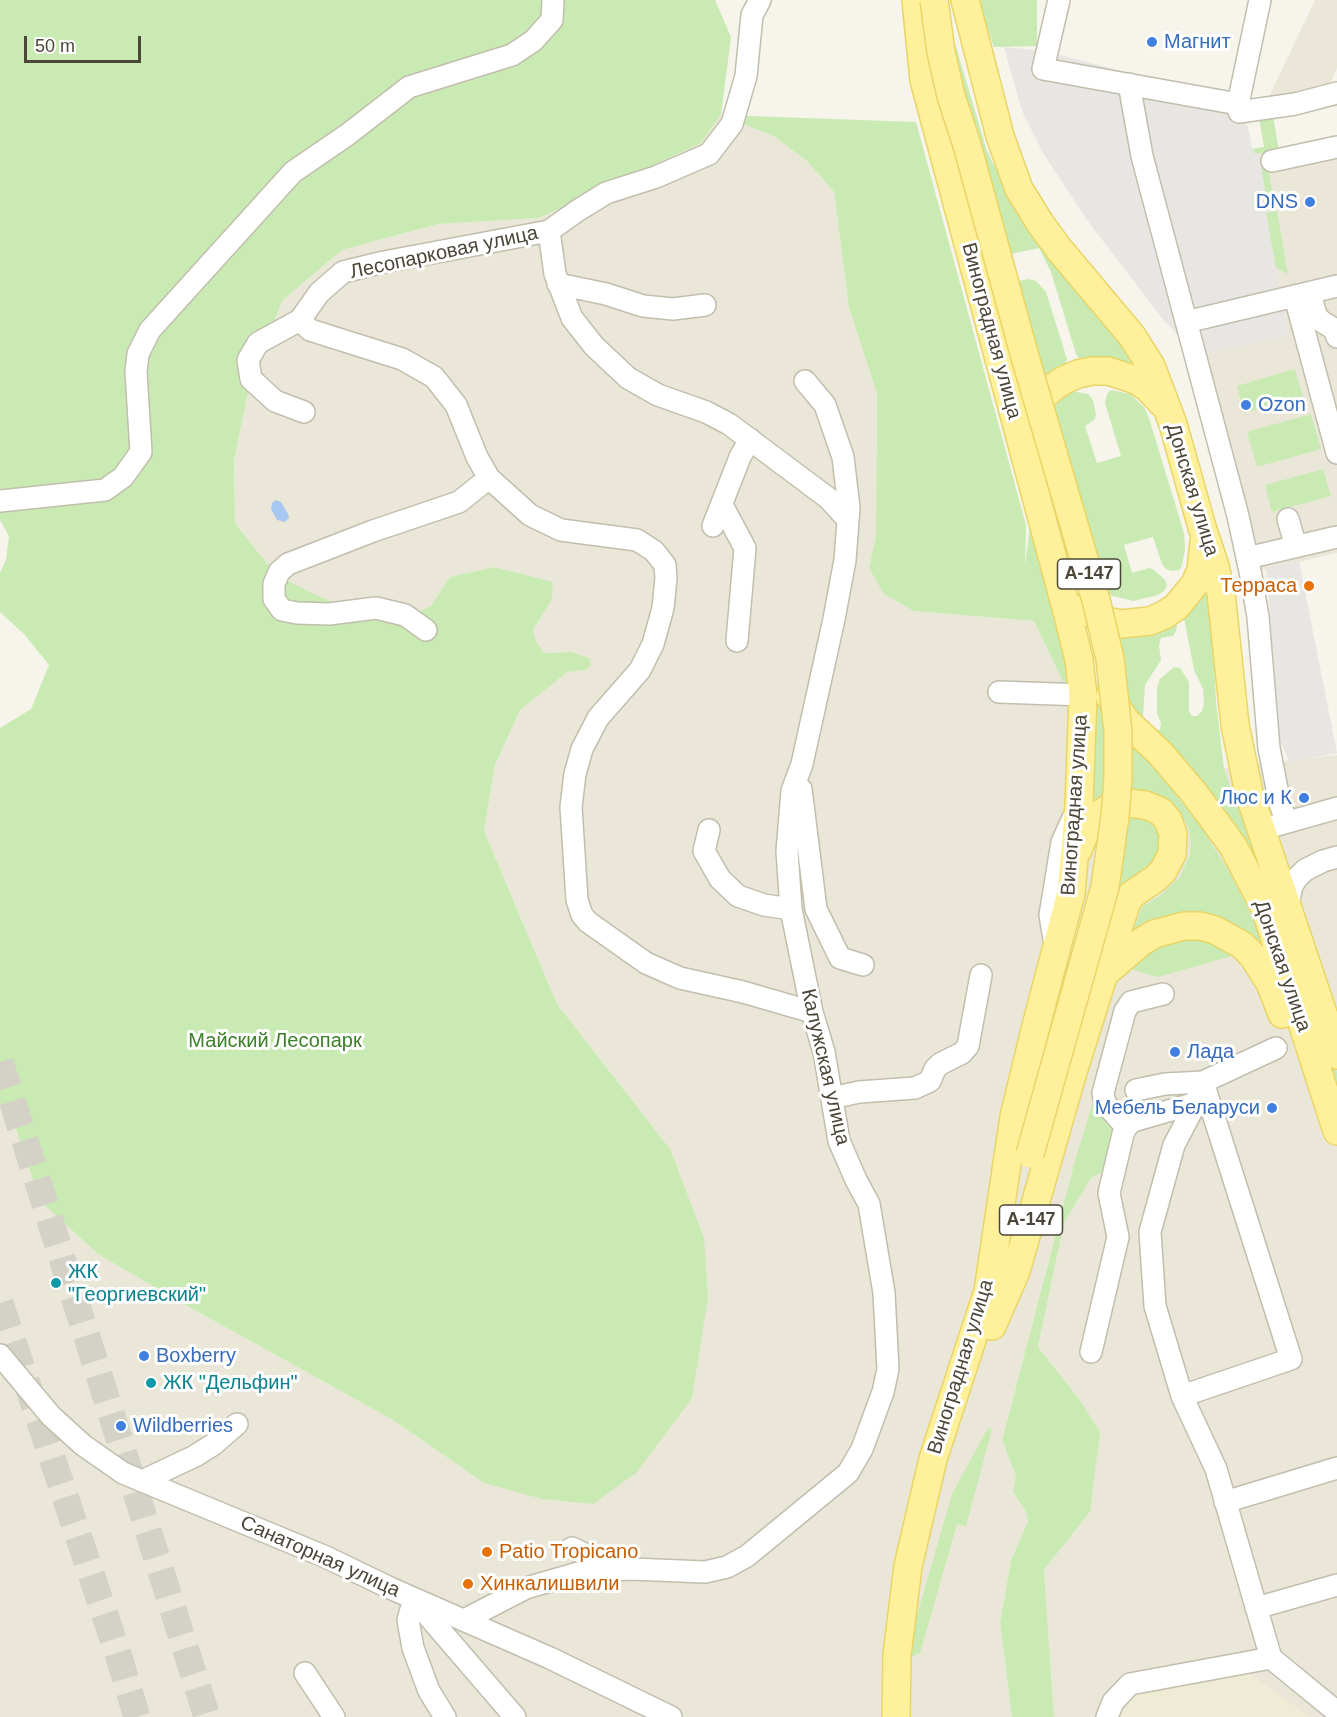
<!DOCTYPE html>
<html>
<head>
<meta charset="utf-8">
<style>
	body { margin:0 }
	#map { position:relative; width:1337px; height:1717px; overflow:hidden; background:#f6f4eb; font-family:Arial,sans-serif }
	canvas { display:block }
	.scale { position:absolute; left:24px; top:36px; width:117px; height:27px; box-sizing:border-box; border:3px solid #4b4638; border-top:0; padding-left:8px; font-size:18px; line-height:21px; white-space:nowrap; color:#4b4638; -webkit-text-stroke:4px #fff; paint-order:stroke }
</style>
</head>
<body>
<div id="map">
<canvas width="1337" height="1717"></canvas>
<div class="scale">50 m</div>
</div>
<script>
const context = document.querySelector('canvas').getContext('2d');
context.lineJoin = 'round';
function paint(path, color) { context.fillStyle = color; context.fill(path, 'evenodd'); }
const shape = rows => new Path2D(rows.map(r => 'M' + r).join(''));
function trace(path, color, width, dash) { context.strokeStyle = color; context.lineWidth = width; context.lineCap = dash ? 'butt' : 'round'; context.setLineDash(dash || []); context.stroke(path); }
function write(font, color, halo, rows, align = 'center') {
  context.font = font + ' Arial,sans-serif'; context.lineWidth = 6; context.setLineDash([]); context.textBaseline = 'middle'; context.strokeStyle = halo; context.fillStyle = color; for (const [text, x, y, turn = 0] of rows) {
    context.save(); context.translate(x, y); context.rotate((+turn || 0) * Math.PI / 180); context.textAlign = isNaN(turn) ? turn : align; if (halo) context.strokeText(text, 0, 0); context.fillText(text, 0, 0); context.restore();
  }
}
paint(shape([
	[1315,0,1337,0,1337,68,1327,91,1266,103],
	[721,115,775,137,808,162,834,192,849,308,877,394,876,535,869,568,915,611,1034,621,1063,682,1116,780,1337,755,1337,1717,1054,1717,1044,1570,1090,1512,1079,1399,1038,1347,1064,1223,1091,1178,1074,1164,1002,1439,1016,1476,1013,1492,1026,1512,1028,1521,1011,1560,1000,1623,1012,1717,0,1717,0,1104,13,1120,40,1201,98,1254,182,1303,393,1420,484,1483,670,1149,557,1004,484,831,495,765,520,710,567,671,585,670,571,652,544,653,536,641,533,630,552,599,553,583,494,567,450,577,431,606,406,617,363,612,320,597,276,575,235,523,234,460,248,393,282,301,342,250,438,224,539,218,701,143],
	[1337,142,1337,553,1260,571,1196,355,1288,335,1266,213,1267,204,1259,153]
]), '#eae7d9');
paint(shape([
	[1245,1670,1309,1717,1115,1717,1136,1687]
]), '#efecd5');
paint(shape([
	[0,0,715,0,731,37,721,115,916,122,1026,525,1025,566,1030,525,1052,579,1070,683,1063,682,1034,621,914,611,884,594,869,568,876,535,877,394,849,308,834,192,808,162,775,137,721,115,701,143,539,218,438,224,342,250,282,301,248,393,234,460,235,523,276,575,320,597,363,612,406,617,431,606,450,577,494,567,553,582,552,599,533,630,536,641,544,653,571,652,589,658,591,666,585,670,567,672,520,710,495,765,484,831,557,1004,670,1149,704,1238,708,1297,692,1398,636,1473,593,1504,542,1499,484,1483,393,1420,182,1303,98,1254,40,1201,13,1120,0,1104,0,728,31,709,49,665,24,634,0,612,0,573,6,560,9,536,0,520],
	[978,0,1037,0,1037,46,994,47],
	[950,46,956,47,987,151,1013,203,1078,281,1140,371,1086,363,1080,359,1076,354,1051,272,1039,248,1011,254],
	[1272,109,1279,152,1254,154,1252,149,1264,147,1258,111],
	[1268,165,1274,203,1267,204,1261,166],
	[1277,211,1288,274,1275,267,1266,213],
	[1029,279,1036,281,1046,292,1067,359,1064,366,1046,380,1009,283],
	[1295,369,1303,397,1244,413,1237,386],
	[1111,390,1130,394,1144,407,1149,418,1184,533,1185,549,1182,566,1179,570,1172,571,1166,569,1162,564,1153,537,1124,545,1132,573,1149,568,1153,569,1165,580,1167,586,1164,591,1158,595,1133,601,1101,593,1049,414,1064,396,1072,391,1088,394,1093,400,1096,415,1094,420,1085,426,1097,463,1121,456,1105,403,1107,394],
	[1311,414,1321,449,1257,467,1247,432],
	[1323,469,1331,496,1272,512,1265,485],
	[1204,571,1212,618,1216,702,1224,768,1233,796,1282,916,1337,1073,1337,1092,1279,932,1122,704,1116,625,1174,620,1177,625,1176,631,1173,636,1161,638,1159,645,1161,660,1145,685,1143,716,1148,727,1154,731,1160,730,1161,723,1157,713,1157,688,1160,679,1174,667,1180,668,1189,682,1189,711,1192,716,1197,716,1202,711,1204,703,1203,689,1194,670,1184,618],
	[1091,674,1110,708,1134,742,1202,828,1228,870,1245,902,1273,968,1301,1058,1268,970,1183,913,1160,917,1134,929,1142,907,1161,895,1180,877,1190,854,1191,840,1188,827,1181,814,1172,803,1150,792,1132,789,1111,793,1091,808],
	[1128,814,1146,817,1159,827,1164,852,1116,900],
	[1195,934,1235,955,1158,977,1127,968,1140,951],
	[1125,997,1112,1090,1114,1125,1102,1172,1091,1178,1064,1223,1038,1347,1079,1399,1100,1432,1090,1512,1044,1570,1054,1717,1012,1717,1000,1623,1011,1560,1028,1521,1026,1512,1013,1492,1016,1476,1002,1440,1074,1164],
	[988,1428,992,1429,966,1526,957,1524,920,1653,907,1660,911,1636,952,1494]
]), '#c9ebb3');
paint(shape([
	[1004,47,1045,51,1243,103,1253,153,1259,153,1267,204,1266,213,1288,336,1196,355,1161,317,1087,220,1043,153,1022,111],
	[1299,561,1337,753,1289,762,1280,740,1266,568]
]), '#e8e6e2');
paint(shape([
	[276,500,281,502,288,514,289,518,285,522,277,520,271,509,272,503]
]), '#a6c8f3');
trace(shape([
	[0,1062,207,1717],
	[0,1303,118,1654,137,1717]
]), '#d4d1c7', 27, [27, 14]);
const minor = shape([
	[760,0,752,15,746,76,732,124,709,154,656,177,606,193,577,211,549,231,555,274,572,318,594,346,628,378,658,395,706,412,729,424,828,498,848,520],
	[1059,0,1043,69,1238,104,1260,0],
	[1129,84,1142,156,1238,516,1251,576,1258,617,1269,748,1280,804,1287,822],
	[1239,112,1295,104,1337,93],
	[1272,161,1337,147],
	[549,231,384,262,343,272,319,293,300,320,310,330,402,359,434,377,456,405,477,457,489,478,530,515,561,530,637,540,654,551,665,565,666,578,663,608,653,644,640,670,598,718,582,749,575,774,571,807,577,900,582,915,588,922,646,963,680,978,743,992,812,1012],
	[558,284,606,294,643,306,673,309,705,305],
	[1310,293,1316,315,1321,321,1334,329,1337,337],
	[1295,297,1337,453],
	[300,320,258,343,248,360,251,379,275,401,304,412],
	[1186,322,1337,286],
	[0,501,105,490,123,477,141,452,136,372,138,354,150,330,293,172,347,135,409,87,512,55,533,41,552,20,553,0],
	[722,505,745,548,737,641],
	[1288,519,1296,547],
	[713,526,740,457,750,439],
	[1247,558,1337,537],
	[426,630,405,615,376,608,329,614,297,613,282,610,274,599,274,584,279,572,288,564,373,531,459,502,489,478],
	[999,692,1083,695],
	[801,789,816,909,840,958,863,965],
	[1274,826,1337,808],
	[709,830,704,851,720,879,738,896,764,905,791,909],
	[1287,909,1292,886,1297,878,1305,870,1323,861,1337,857],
	[1055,945,1050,915,1062,842,1073,818],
	[1136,1090,1165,1084,1203,1082,1291,1359,1182,1396],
	[832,1098,859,1092,915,1088,930,1081,935,1069,940,1064,962,1053,968,1046,981,975],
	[1126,1127,1105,1103,1103,1093,1125,1011,1131,1002,1163,994],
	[1091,1352,1118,1237,1109,1193,1123,1134,1126,1127,1133,1121,1196,1103],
	[0,1355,51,1416,83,1445,123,1473,326,1557,390,1588,550,1658,671,1717],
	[142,1481,195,1456,214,1444,237,1424],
	[1225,1502,1337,1468],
	[572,1548,595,1559,610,1570],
	[414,1599,408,1620,413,1648,429,1691,445,1717],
	[416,1602,515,1717],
	[1256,1608,1337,1585],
	[464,1620,526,1588,585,1571,631,1569,705,1572,727,1567,747,1556,848,1473,862,1449,883,1392,888,1369,884,1293,869,1204,856,1180,839,1141,824,1052,812,1012,791,909,787,851,792,791,802,764,834,619,845,560,849,508,843,457,825,405,805,381],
	[1271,1658,1216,1469,1182,1396,1155,1306,1150,1232,1174,1145,1196,1103,1203,1082,1276,1048],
	[305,1673,334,1717],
	[1107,1717,1113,1702,1130,1684,1271,1658,1337,1712]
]);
const major = shape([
	[965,0,1000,136,1019,189,1040,223,1059,249,1132,336,1151,366,1173,424,1202,527,1215,566,1221,593,1235,725,1249,793,1337,1055],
	[1029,420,1041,399,1052,388,1064,380,1078,374,1092,371,1108,371,1136,380,1148,388,1163,404],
	[1082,609,1106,621,1121,624,1150,621,1164,615,1176,607,1195,584,1201,570,1204,542],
	[1110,697,1125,720,1160,753,1194,793,1233,846,1265,908,1337,1131],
	[1106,972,1141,942,1154,934,1184,926,1200,926,1215,930,1242,945,1253,956,1270,983,1282,1014],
	[992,1326,1016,1271,1072,1075,1125,907,1130,896,1156,878,1163,871,1172,854,1173,834,1168,820,1160,811,1145,805,1129,803,1112,806,1103,812,1083,837,1078,850],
	[896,1717,897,1655,908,1566,933,1459,988,1291,1014,1117,1035,1030,1071,893,1079,804,1083,695,1079,660,1069,619,924,80,916,0]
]);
trace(minor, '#c2bead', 24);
trace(major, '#e9d566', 30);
trace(minor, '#fff', 21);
trace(major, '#fff19b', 27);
const majorBridge = shape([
	[934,0,941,52,951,96,967,145,1025,357,1096,600,1110,659,1118,731,1118,779,1115,816,1105,887,1030,1154]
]);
trace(majorBridge, '#e9d566', 30, []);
trace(majorBridge, '#fff19b', 27);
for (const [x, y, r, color] of [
	[1152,42,6,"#3f7fe0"],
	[1310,202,6,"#3f7fe0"],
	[1246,405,6,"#3f7fe0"],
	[1309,586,6,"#e8710a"],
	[1304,798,6,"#3f7fe0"],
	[1175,1052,6,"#3f7fe0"],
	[1272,1108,6,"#3f7fe0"],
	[56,1283,6,"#0f9aa8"],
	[144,1356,6,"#3f7fe0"],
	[151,1383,6,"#0f9aa8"],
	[121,1426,6,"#3f7fe0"],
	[487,1552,6,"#e8710a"],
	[468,1584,6,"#e8710a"]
]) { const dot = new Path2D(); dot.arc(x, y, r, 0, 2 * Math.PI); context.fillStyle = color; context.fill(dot); trace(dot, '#fff', 2); }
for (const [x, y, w] of [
	[1089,574,63],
	[1031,1220,63]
]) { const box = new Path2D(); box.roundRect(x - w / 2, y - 15, w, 30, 4.5); context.fillStyle = '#fff'; context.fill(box); trace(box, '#4b4638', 1.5); }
write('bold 18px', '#4b4638', null, [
	["А-147",1089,574],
	["А-147",1031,1220]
]);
write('20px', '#366cbe', '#fff', [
	["Магнит",1164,42],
	["DNS",1298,202,"right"],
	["Ozon",1258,405],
	["Люс и К",1292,798,"right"],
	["Лада",1187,1052],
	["Мебель Беларуси",1260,1108,"right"],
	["Boxberry",156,1356],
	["Wildberries",133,1426]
], 'left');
write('20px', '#4b4638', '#fff', [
	["Лесопарковая улица",444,253,-12],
	["Виноградная улица",991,331,75],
	["Донская улица",1192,490,73],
	["Виноградная улица",1075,805,-86],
	["Донская улица",1282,966,71],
	["Калужская улица",825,1067,77],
	["Виноградная улица",961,1367,-73],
	["Санаторная улица",320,1557,24]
]);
write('20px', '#c56008', '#fff', [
	["Терраса",1297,586,"right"],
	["Patio Tropicano",499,1552],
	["Хинкалишвили",480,1584]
], 'left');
write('20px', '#3c8028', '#fff', [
	["Майский Лесопарк",275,1041]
]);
write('20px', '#0d838f', '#fff', [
	["ЖК",68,1272],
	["\"Георгиевский\"",68,1295],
	["ЖК \"Дельфин\"",163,1383]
], 'left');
</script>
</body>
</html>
